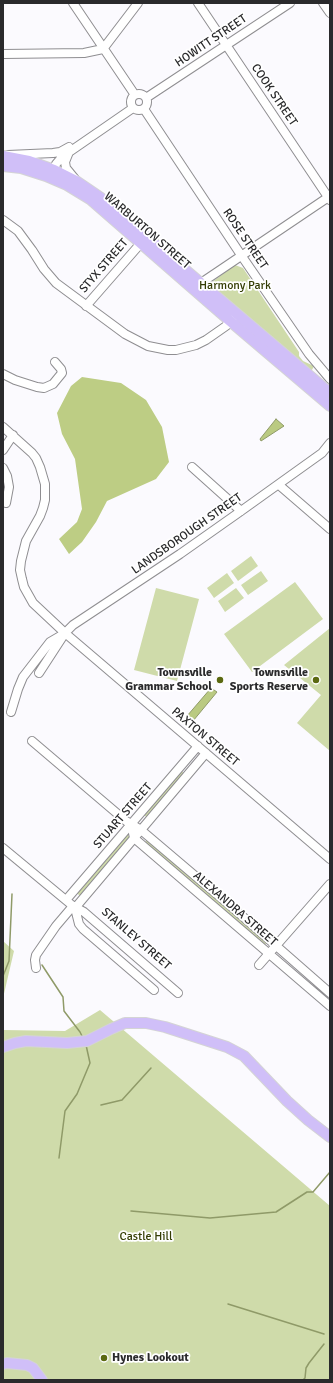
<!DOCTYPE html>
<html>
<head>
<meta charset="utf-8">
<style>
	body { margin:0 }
	#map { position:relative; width:333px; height:1383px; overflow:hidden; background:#fbfafe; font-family:Signika,sans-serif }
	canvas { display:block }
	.frame { position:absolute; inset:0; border:4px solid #2a2a2c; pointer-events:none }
</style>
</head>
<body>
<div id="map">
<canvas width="333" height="1383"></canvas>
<div class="frame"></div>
</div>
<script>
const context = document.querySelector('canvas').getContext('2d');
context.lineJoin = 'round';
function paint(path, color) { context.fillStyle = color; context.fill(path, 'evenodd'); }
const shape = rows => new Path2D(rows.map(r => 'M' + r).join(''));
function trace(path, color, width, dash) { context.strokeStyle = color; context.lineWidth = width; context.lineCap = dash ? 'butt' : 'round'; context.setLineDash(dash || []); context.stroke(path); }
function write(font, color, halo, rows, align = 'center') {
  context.font = font + ' Signika,sans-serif'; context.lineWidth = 3.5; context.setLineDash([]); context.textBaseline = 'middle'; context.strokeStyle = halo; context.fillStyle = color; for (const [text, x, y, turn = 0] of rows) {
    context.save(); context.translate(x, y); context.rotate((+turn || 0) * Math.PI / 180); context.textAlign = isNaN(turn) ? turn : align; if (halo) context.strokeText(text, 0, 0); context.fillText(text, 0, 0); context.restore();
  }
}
paint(shape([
	[235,265,243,268,299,352,299,356,303,361,314,366,311,372,213,289,212,282],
	[251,556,258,566,238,581,231,571],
	[261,571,268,581,248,595,241,585],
	[227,573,234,583,214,598,207,588],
	[295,582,323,619,252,672,224,634],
	[156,588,199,599,177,681,134,670],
	[236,588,244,598,225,612,218,601],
	[330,628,330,751,297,723,321,695,284,665],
	[180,770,185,774,147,817,145,816,144,815],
	[127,834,130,837,80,896,77,893],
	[148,839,260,934,267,943,264,945,143,844],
	[3,941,14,951,3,998],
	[100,1010,330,1206,330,1380,3,1380,3,1030,65,1031]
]), '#cfdbaa');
paint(shape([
	[82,377,121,383,146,400,162,427,169,462,156,479,107,501,96,522,82,542,69,554,59,539,77,522,82,509,75,459,62,434,57,413,71,386]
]), '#bdcd84');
const water = shape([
	[276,419,284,426,261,441,260,439,276,419],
	[211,688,217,692,193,721,187,716,211,688]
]);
paint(water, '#baca81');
trace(water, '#8f9a68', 1);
trace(shape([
	[42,965,63,997,64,1011,80,1032,83,1038],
	[3,976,9,961,12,894],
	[101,1105,122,1100,151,1068],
	[59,1158,65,1111,77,1094,90,1063,86,1045],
	[131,1211,210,1218,276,1212,307,1192,313,1192,330,1172],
	[228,1304,324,1334],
	[303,1380,305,1378,306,1368,309,1363,324,1344]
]), '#8f9a68', 1.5);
const minor = shape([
	[73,3,135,95],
	[198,3,330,200],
	[323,3,330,13],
	[3,54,84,53,103,49,138,3],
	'131 102a8 8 0 1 1 16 0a8 8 0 1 1-16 0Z',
	[146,98,290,3],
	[144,109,241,255,309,354,330,379],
	[69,152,65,162,66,168,75,179],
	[8,155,53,153,60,152,69,147],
	[52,175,56,164,62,157,133,108],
	[3,220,18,231,32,250,44,269,56,283,125,334,148,346,168,350,176,350,196,345,206,340,226,326,234,317],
	[201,283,330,196],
	[86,306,141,243],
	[3,374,15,380,37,387,44,388,53,384,62,373,61,369,55,362],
	[3,427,32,453,36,458,40,467,45,484,45,500,43,508,40,516,26,541,21,561,20,570,22,579,24,587,33,603,65,633,330,859],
	[3,450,13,435],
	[192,467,241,511],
	[3,468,7,476,9,487,6,503],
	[279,485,330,529],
	[39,673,65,633,73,625,180,554,241,511,322,453,330,443],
	[11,712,18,689,23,677,50,642,62,635],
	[32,741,126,821,141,830,233,908,330,993],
	[133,833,134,838,330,1006],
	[3,848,73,906,84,912,178,993],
	[66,900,198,746],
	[259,965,330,884],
	[36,968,35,960,36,955,56,926,73,906],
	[154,990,83,929,79,924,75,908,206,753]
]);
const major = shape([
	[3,156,29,161,54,170,76,181,101,198,330,393],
	[3,166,21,168,46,176,67,185,90,199,230,321,330,406],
	[3,1047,15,1043,26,1041,67,1043,87,1041,111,1029,125,1023,146,1023,165,1027,227,1047,244,1056,287,1101,308,1120,330,1137],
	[3,1364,7,1363,27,1365,33,1368,42,1380]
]);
trace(minor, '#8f8e91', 10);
trace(major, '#d4d4d5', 12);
trace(minor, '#fff', 8);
trace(major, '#d0bff8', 10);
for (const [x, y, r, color] of [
	[220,680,4,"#5b6911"],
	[316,680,4,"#5b6911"],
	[104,1358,4,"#5b6911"]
]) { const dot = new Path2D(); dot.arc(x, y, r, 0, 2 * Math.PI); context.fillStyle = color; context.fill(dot); trace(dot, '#fff', 1.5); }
write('12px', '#2a2a2c', '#fff', [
	["HOWITT STREET",211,41,-34],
	["COOK STREET",274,95,56],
	["WARBURTON STREET",147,231,41],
	["ROSE STREET",245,239,56],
	["STYX STREET",104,266,-49],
	["LANDSBOROUGH STREET",187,534,-35],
	["PAXTON STREET",205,737,40],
	["STUART STREET",123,816,-49],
	["ALEXANDRA STREET",235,909,41],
	["STANLEY STREET",136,939,41]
]);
write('12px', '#343d04', '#fff', [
	["Harmony Park",235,286],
	["Castle Hill",146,1237]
]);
write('bold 12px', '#2a2a2c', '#fff', [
	["Townsville",212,673],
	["Grammar School",212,687],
	["Townsville",308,673],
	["Sports Reserve",308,687],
	["Hynes Lookout",112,1358,"left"]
], 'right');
</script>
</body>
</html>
